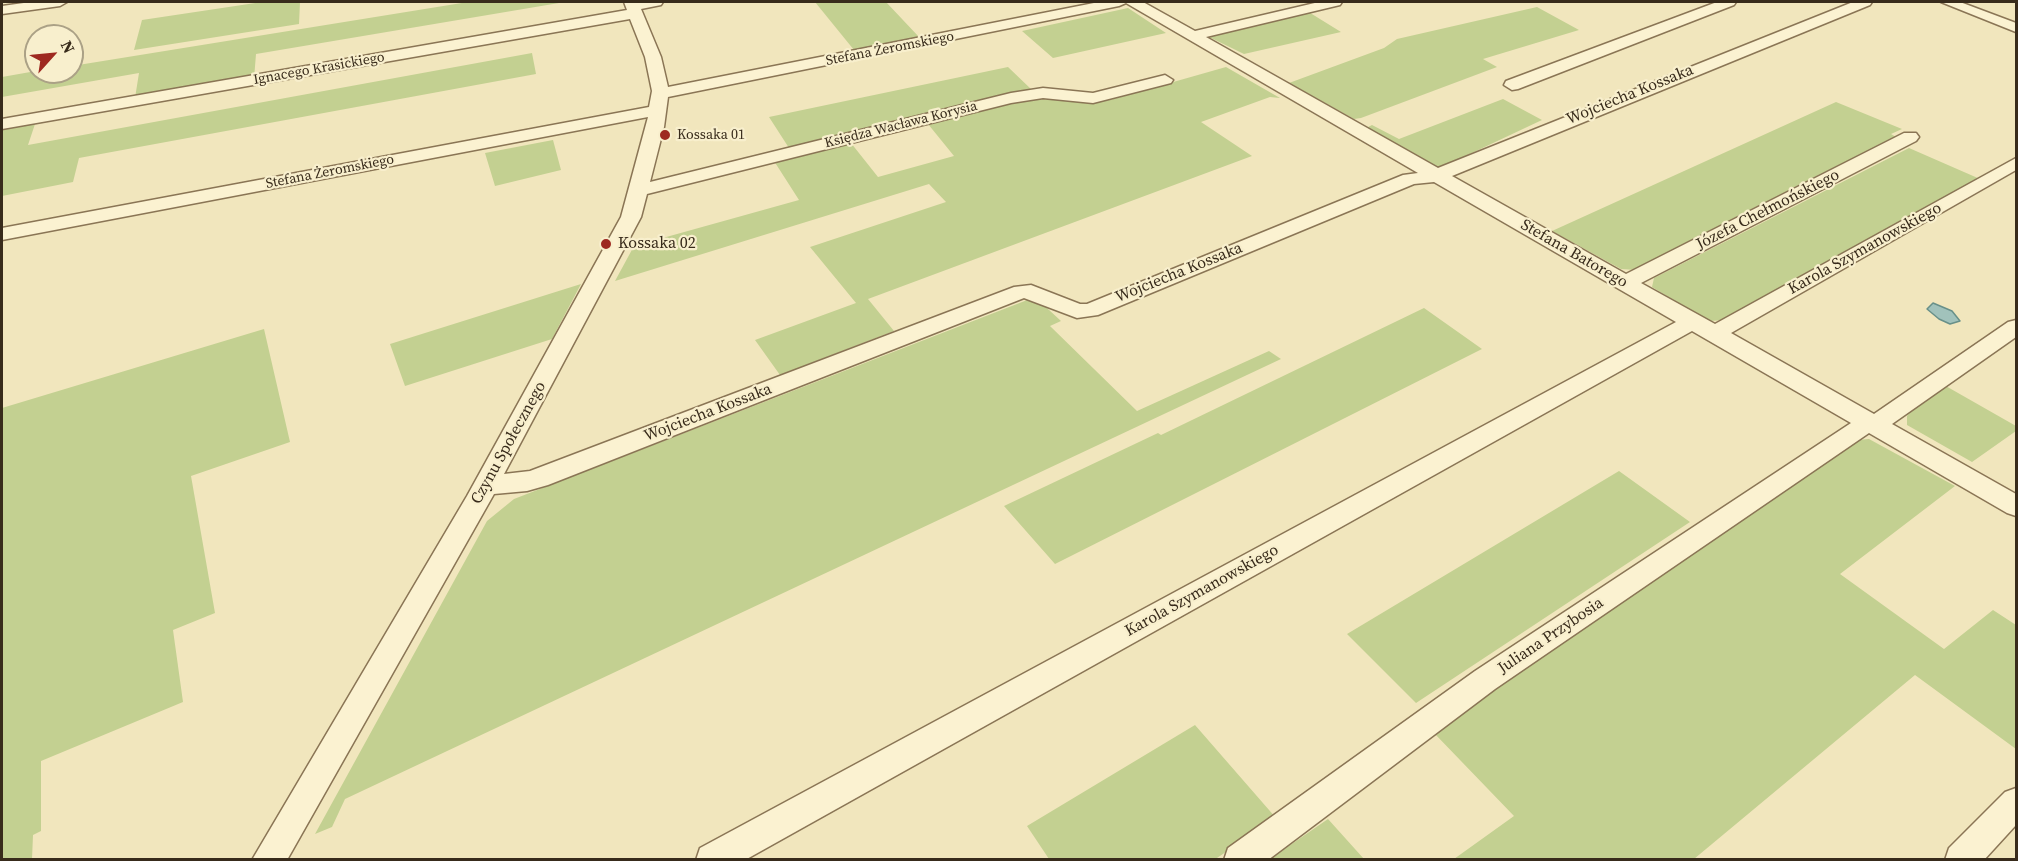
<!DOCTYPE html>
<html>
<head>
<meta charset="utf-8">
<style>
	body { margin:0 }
	#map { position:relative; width:2018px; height:861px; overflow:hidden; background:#f1e6bd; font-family:"Source Serif 4",serif }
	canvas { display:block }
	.frame { position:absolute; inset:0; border:3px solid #382b1b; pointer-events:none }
	.north { position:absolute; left:24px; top:24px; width:60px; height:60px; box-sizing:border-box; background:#f8efcd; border:2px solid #aba186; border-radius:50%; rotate:63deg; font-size:16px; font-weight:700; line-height:24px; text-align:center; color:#382b1b }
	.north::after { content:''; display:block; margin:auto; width:21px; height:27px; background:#9e2920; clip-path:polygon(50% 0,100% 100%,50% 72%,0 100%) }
</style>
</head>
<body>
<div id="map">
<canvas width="2018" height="861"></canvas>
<div class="frame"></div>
<div class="north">N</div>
</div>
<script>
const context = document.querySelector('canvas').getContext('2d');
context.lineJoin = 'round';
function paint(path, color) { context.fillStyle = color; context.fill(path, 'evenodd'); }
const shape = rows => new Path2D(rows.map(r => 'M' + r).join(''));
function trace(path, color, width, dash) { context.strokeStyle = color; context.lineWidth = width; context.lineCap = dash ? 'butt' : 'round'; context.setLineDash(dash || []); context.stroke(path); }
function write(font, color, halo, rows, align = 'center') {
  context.font = font + ' "Source Serif 4",serif'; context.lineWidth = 4.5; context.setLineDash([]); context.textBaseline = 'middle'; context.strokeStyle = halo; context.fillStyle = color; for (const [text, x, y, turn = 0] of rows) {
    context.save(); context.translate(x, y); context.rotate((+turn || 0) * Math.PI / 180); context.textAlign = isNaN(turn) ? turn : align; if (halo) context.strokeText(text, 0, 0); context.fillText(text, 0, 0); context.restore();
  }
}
paint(shape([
	[262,2,300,2,299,24,134,50,142,20],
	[468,2,565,2,256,54,254,79,135,98,139,73,2,97,2,77,36,71,72,72,72,66],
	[815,2,886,2,919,37,854,50],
	[1537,7,1579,30,1483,59,1497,67,1361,118,1354,119,1289,83,1384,48,1397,39],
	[1128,8,1166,33,1053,58,1022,31],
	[1307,11,1341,32,1244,54,1207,36],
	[532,53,536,74,79,158,73,182,2,196,2,127,36,121,28,145],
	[1008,67,1032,90,789,148,769,117],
	[1226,67,1280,98,1270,97,1201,122,1252,156,868,299,894,331,780,375,755,340,856,303,810,247,946,202,929,184,615,281,634,246,799,200,774,161,851,143,878,177,954,156,928,124,1030,99,1110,100],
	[1503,99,1542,120,1440,168,1429,165,1366,128,1372,125,1399,139],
	[1836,102,1902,129,1891,134,1896,137,1636,270,1621,269,1552,231],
	[553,140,561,170,495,186,485,153],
	[1909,148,1980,179,1727,320,1708,321,1652,287,1654,278],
	[581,284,552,339,405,386,390,344],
	[1035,297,1061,321,1050,326,1137,411,1269,351,1281,359,345,799,332,827,315,834,487,521,514,499],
	[1424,308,1482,349,1055,564,1004,506,1158,433,1161,435],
	[264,329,290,442,191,476,215,613,173,630,183,702,41,761,41,831,33,835,32,859,2,859,2,408],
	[1944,385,2016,426,2016,431,1972,462,1907,425,1907,416,1914,407],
	[1869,439,1955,486,1840,574,1944,649,1993,610,2016,625,2016,749,1915,675,1694,859,1454,859,1514,816,1434,733,1494,687,1857,440],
	[1619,471,1690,522,1416,703,1347,634],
	[1195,725,1276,818,1214,860,1049,859,1027,826],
	[1328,819,1364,859,1270,859]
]), '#c3d091');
const water = shape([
	[1933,303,1952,311,1960,321,1950,324,1939,319,1927,309,1933,303]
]);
paint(water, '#a1c2bb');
trace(water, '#689089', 1.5);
const minor = shape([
	[31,2,67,2,60,6,2,14,2,6,31,2],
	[624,2,663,2,661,5,641,9,661,57,668,87,1099,2,1143,2,1195,31,1319,2,1342,2,1340,5,1206,37,1438,168,1853,2,1872,2,1870,5,1452,176,1626,274,1904,133,1916,133,1919,137,1916,141,1641,283,1715,324,2016,158,2016,170,1731,333,1874,414,2008,322,2016,320,2016,337,1892,424,2016,494,2016,516,2007,513,1869,433,1495,689,1268,860,1224,860,1228,848,1475,671,1851,423,1692,331,745,860,696,860,700,848,1676,322,1434,182,1414,184,1098,315,1077,318,1024,298,548,485,527,491,494,494,287,860,252,860,467,496,621,217,648,117,2,240,2,228,649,107,652,91,645,57,630,19,2,129,2,119,627,10,624,2],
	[1126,3,1418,173,1403,175,1087,304,1080,304,1031,285,1014,287,530,471,504,474,641,217,647,194,1011,103,1043,98,1093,103,1171,83,1173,80,1165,75,1093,93,1043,88,1011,93,650,182,664,127,668,97,1119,6,1126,3],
	[1717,2,1736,2,1734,5,1518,89,1512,90,1504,85,1506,81,1717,2],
	[1941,2,1960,2,2016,23,2016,32,1941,2],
	[2016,788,2016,825,1984,860,1945,860,1949,848,2005,792,2016,788]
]);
trace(minor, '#8a7555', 3);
paint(minor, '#fbf2d1');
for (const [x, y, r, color] of [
	[665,135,6,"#9e2920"],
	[606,244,6,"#9e2920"]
]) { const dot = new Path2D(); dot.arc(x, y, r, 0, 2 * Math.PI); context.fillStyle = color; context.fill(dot); trace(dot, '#f8efcd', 2); }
write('14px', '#382b1b', '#f8efcd', [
	["Stefana Żeromskiego",890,49,-11],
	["Ignacego Krasickiego",319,69,-10],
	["Księdza Wacława Korysia",901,125,-14],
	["Stefana Żeromskiego",330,172,-11]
]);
write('14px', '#382b1b', '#f8efcd', [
	["Kossaka 01",677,135]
], 'left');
write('16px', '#382b1b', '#f8efcd', [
	["Wojciecha Kossaka",1630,95,-22],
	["Józefa Chełmońskiego",1768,210,-27],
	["Karola Szymanowskiego",1865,249,-29],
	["Stefana Batorego",1574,254,30],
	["Wojciecha Kossaka",1179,273,-22],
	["Wojciecha Kossaka",708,413,-21],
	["Czynu Społecznego",509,443,-61],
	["Karola Szymanowskiego",1202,591,-29],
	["Juliana Przybosia",1551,636,-34]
]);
write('16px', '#382b1b', '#f8efcd', [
	["Kossaka 02",618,244]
], 'left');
</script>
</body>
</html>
